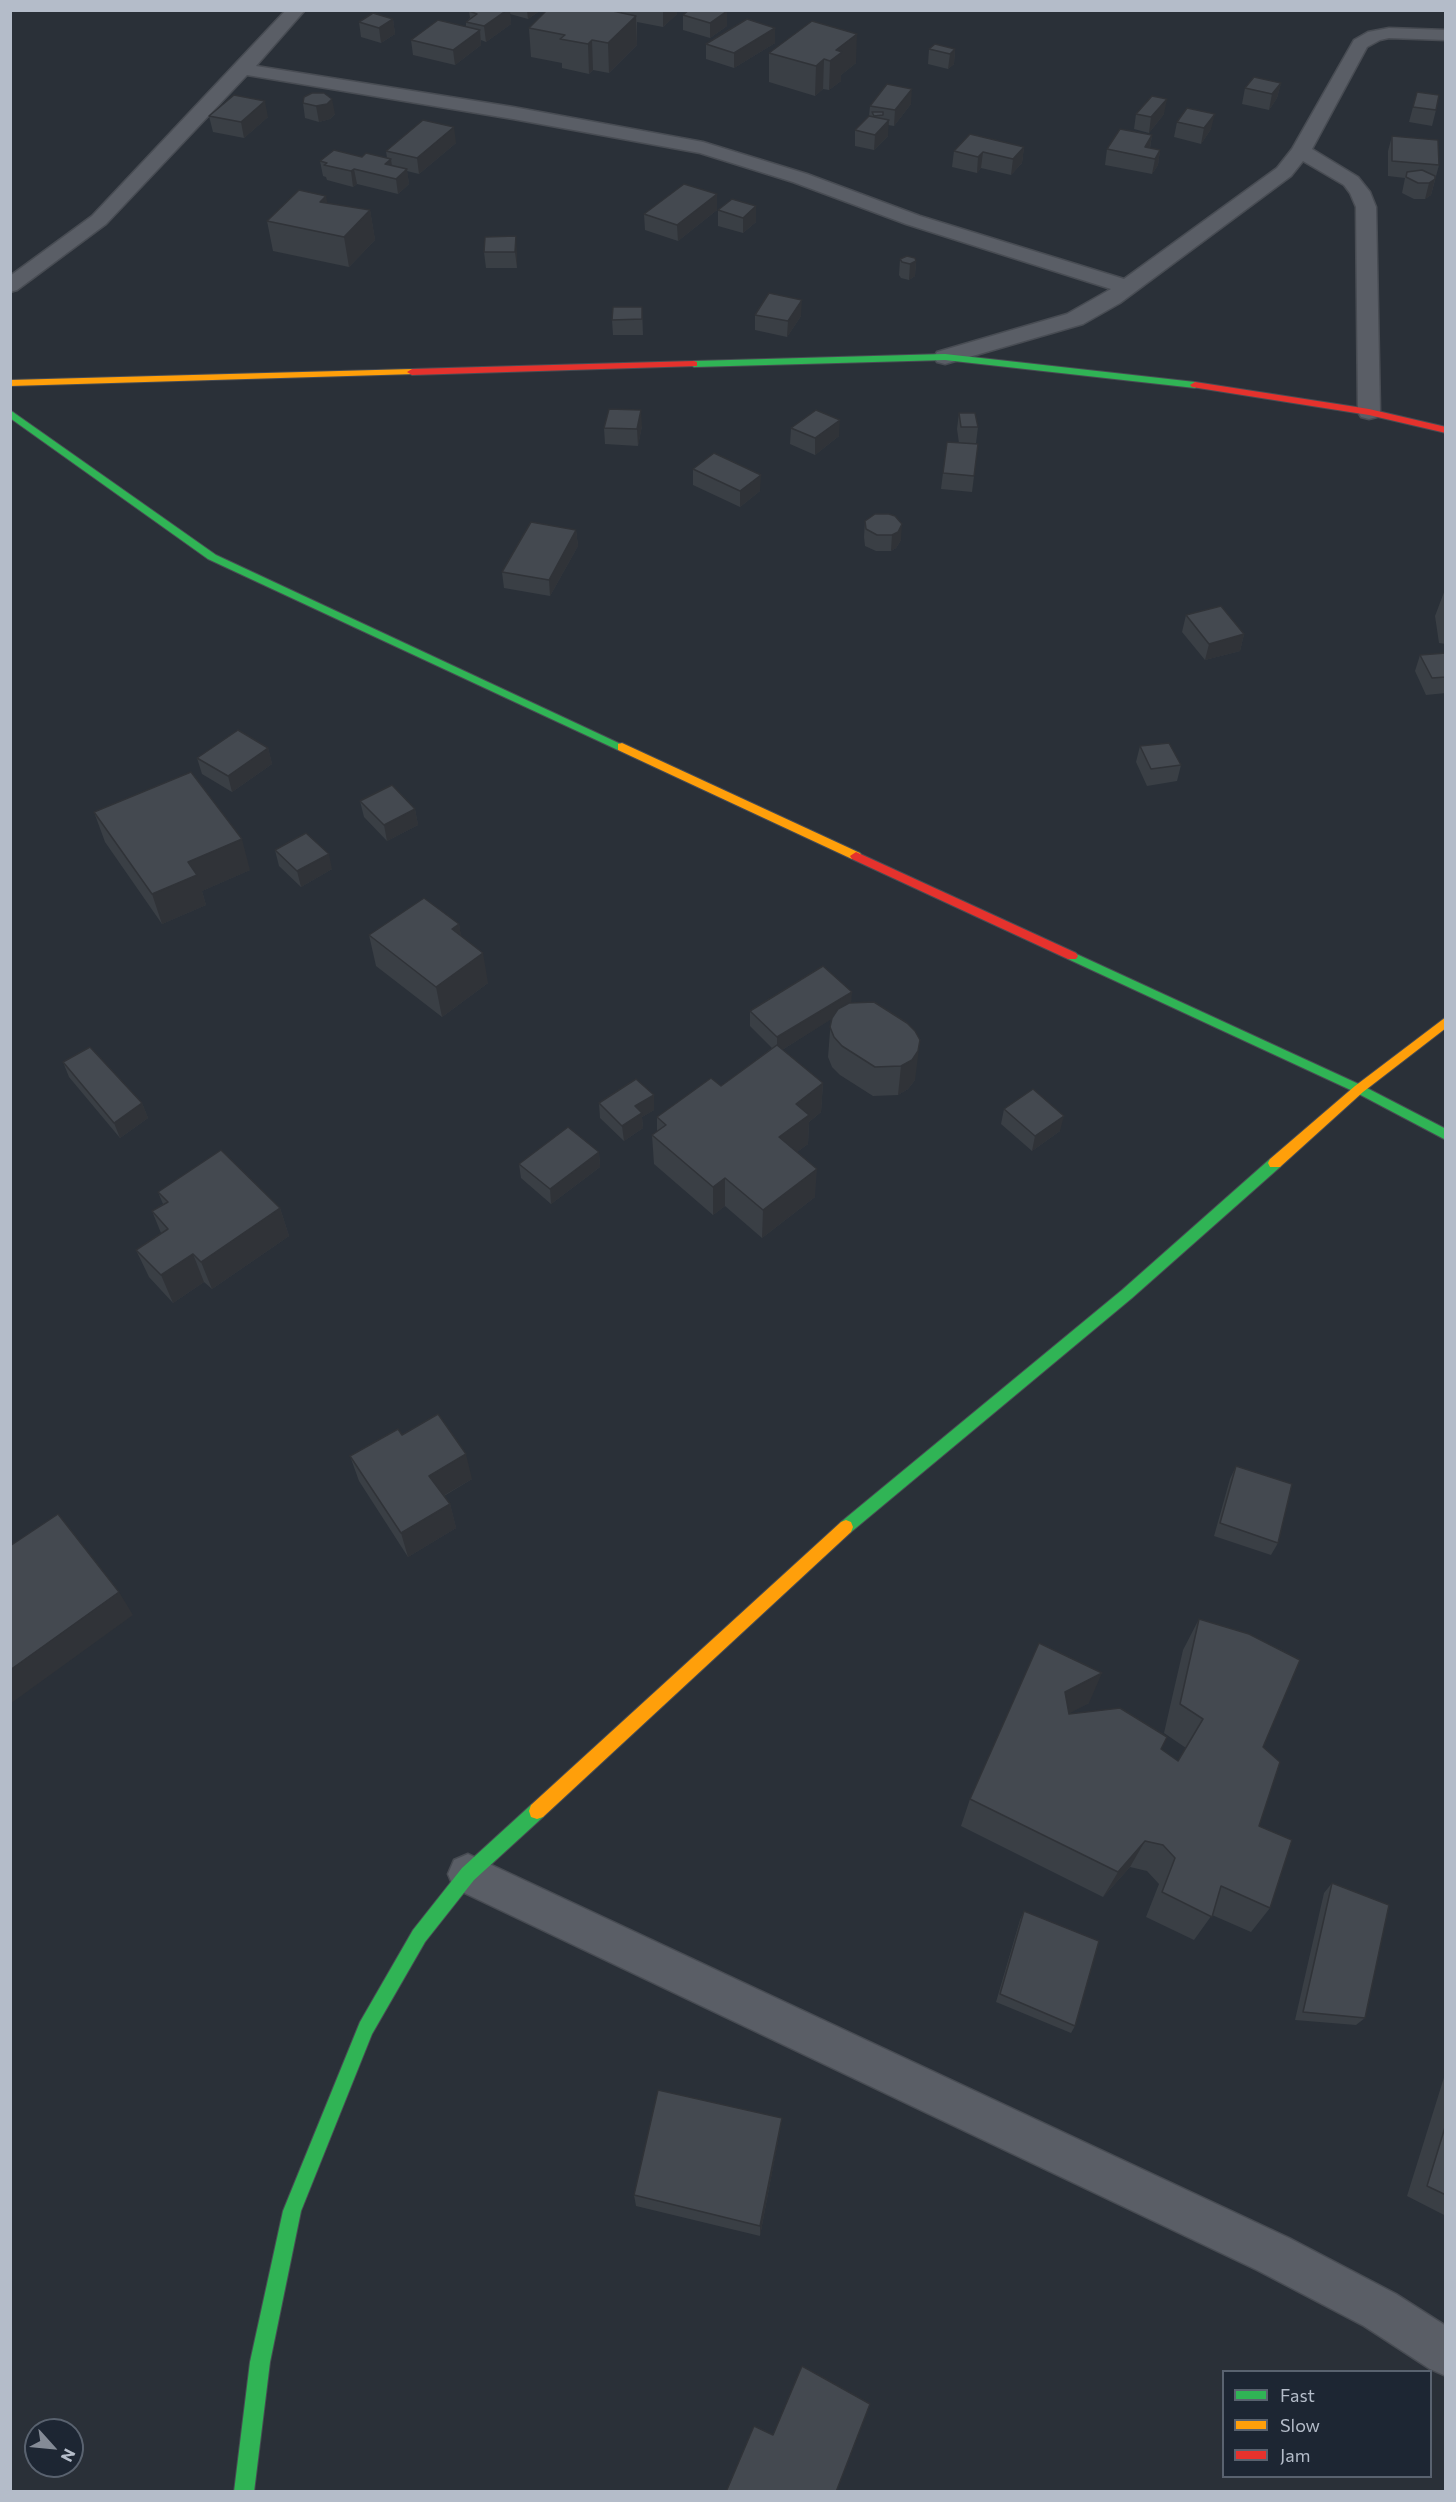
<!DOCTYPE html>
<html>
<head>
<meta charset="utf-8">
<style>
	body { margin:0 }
	#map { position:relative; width:1456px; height:2502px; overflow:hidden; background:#2a3038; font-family:Commissioner,sans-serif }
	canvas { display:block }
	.frame { position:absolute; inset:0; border:12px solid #b4bcc9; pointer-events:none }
	.legend { position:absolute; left:1222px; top:2370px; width:210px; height:108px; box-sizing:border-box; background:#1d2633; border:2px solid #59626f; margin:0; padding:8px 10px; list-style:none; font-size:18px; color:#b4bcc9 }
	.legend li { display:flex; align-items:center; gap:12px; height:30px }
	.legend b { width:30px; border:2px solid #59626f }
	.north { position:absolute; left:24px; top:2418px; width:60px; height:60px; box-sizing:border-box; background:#1d2633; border:2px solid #59626f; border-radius:50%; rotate:117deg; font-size:16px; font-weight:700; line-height:24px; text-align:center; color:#b4bcc9 }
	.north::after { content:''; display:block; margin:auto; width:21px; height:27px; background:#848b96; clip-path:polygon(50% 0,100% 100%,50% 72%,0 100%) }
</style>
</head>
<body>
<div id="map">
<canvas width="1456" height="2502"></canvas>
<div class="frame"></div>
<ul class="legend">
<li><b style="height:8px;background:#30b455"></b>Fast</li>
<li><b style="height:8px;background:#ff9f0a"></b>Slow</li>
<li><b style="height:8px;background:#e5322d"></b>Jam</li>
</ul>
<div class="north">N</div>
</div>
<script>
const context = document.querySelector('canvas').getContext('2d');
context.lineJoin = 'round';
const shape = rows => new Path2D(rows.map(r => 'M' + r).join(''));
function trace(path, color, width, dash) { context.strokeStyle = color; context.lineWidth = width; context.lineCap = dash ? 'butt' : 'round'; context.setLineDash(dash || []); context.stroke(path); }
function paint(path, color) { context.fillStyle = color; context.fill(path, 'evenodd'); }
const street = shape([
	[286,10,305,10,256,66,513,107,703,142,807,174,920,216,1124,279,1277,168,1292,149,1354,40,1368,32,1389,28,1446,30,1446,40,1389,38,1380,40,1367,47,1312,149,1358,177,1370,192,1376,207,1380,412,1377,417,1369,419,1361,417,1358,412,1356,207,1350,193,1344,185,1303,161,1291,176,1120,303,1083,324,945,364,937,362,934,357,937,352,1067,314,1111,289,906,224,793,182,700,153,513,119,247,75,106,224,17,290,10,292,10,276,92,216,286,10],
	[468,1854,1289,2238,1396,2294,1446,2326,1446,2376,1430,2369,1364,2326,1257,2270,454,1888,448,1874,454,1860,468,1854]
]);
const fast = shape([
	[945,354,1195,382,1200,385,1195,388,945,360,694,367,689,364,694,361,945,354],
	[10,410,216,555,627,747,626,750,618,750,208,559,10,418,10,410],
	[1072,952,1363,1086,1446,1129,1446,1140,1355,1092,1068,959,1066,956,1068,953,1072,952],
	[1275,1158,1280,1159,1282,1163,1280,1167,1132,1298,851,1532,846,1534,841,1532,839,1527,841,1522,1122,1290,1270,1159,1275,1158],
	[537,1803,543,1805,545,1811,543,1817,474,1880,425,1942,372,2034,301,2211,270,2362,254,2492,234,2492,250,2362,283,2211,360,2022,413,1930,462,1868,531,1805,537,1803]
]);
const slow = shape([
	[412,369,415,370,415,374,10,386,10,380,412,369],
	[622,743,860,853,862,856,860,859,852,859,618,750,618,744,622,743],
	[1446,1017,1446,1028,1363,1092,1280,1167,1270,1167,1268,1163,1270,1159,1355,1086,1446,1017],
	[846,1520,851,1522,853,1527,851,1532,543,1817,537,1819,531,1817,529,1811,531,1805,841,1522,846,1520]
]);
const jam = shape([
	[694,361,697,362,697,366,412,375,407,372,412,369,694,361],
	[1195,382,1369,409,1446,427,1446,433,1369,415,1192,387,1190,385,1195,382],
	[856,852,1076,953,1078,956,1076,959,1068,959,852,859,850,856,856,852]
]);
trace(street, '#484c53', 3);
trace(fast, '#484c53', 2);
trace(slow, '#484c53', 2);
trace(jam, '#484c53', 2);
paint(street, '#5a5e66');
paint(fast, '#30b455');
paint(slow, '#ff9f0a');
paint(jam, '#e5322d');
paint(shape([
	[471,10,541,10,528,19,510,14,511,24,486,42,481,40,481,45,455,65,413,55,411,40,466,27,466,22,470,18,469,11],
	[621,10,677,10,677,14,663,27,637,22,637,45,609,73,593,70,589,74,562,68,562,63,531,57,529,28,622,13],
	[727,11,727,26,710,38,683,30,683,15],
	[393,19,395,34,381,43,361,37,359,22],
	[775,28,775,43,734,68,706,59,706,44],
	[929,49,955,49,954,64,948,69,928,64],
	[769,53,856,63,841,75,841,81,829,90,823,89,815,96,769,82],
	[1281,83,1277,98,1269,110,1242,104,1245,88],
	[1417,92,1436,110,1432,126,1409,122],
	[304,97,335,114,330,119,319,122,305,118,303,103],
	[911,104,894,126,888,125,888,136,874,150,855,146,855,130,869,116,870,106],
	[1136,114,1164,114,1149,133,1134,129],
	[209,116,268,117,244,138,213,132],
	[1177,122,1211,129,1201,144,1174,137],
	[1152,135,1150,148,1160,150,1158,165,1152,174,1105,165,1107,149],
	[1392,136,1439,165,1431,195,1425,199,1414,199,1402,193,1405,178,1388,176,1388,151],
	[456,143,419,174,407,171,409,184,398,194,357,184,353,187,327,180,326,177,323,176,320,161,362,157,387,158,386,151],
	[1024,147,1022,163,1011,175,981,168,977,173,952,167,954,151],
	[717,194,717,210,678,241,645,230,644,214],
	[328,203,370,210,375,240,349,267,273,251,267,221],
	[718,210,756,222,743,233,718,226],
	[484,252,517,252,517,268,486,268],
	[900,259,916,261,915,276,909,280,901,278,899,275],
	[642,307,643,335,613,335,612,320],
	[755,315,801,316,787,337,755,330],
	[959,413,978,427,976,443,962,443,978,444,972,492,941,489,943,473,959,443,957,429],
	[642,426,638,446,605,444,604,428],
	[791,428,839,436,815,455,790,444],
	[693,469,760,491,740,507,693,485],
	[875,514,901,540,896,548,891,551,876,551,865,546,864,537,865,521],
	[576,530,578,546,550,596,504,588,502,572],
	[1446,587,1446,644,1439,643,1435,616],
	[1186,615,1244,634,1240,651,1205,660,1182,632],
	[1446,653,1446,693,1426,695,1415,671,1420,655],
	[1140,746,1181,765,1177,781,1147,786,1136,762],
	[268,748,272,764,232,792,202,774,197,758],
	[360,801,415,809,418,825,387,841,364,817],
	[94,812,250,870,202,891,206,905,162,924,105,842],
	[275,850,332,869,301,887,279,866],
	[459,924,461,937,488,983,442,1017,376,966,369,935],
	[851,1003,915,1080,908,1089,898,1095,873,1096,840,1075,832,1067,828,1057,831,1019,782,1050,823,1083,821,1112,809,1122,808,1144,797,1152,815,1197,762,1238,725,1206,713,1215,654,1164,652,1135,657,1132,657,1117,721,1086,772,1048,750,1026,750,1011],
	[63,1062,142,1103,148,1118,120,1138,69,1077],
	[654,1095,654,1110,642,1117,643,1128,624,1141,600,1118,599,1103],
	[1004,1109,1060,1131,1032,1151,1001,1124],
	[599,1152,600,1167,551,1204,521,1178,519,1164],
	[158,1192,280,1208,289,1236,212,1289,204,1282,173,1303,149,1277,136,1250,161,1233,152,1211,163,1204],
	[350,1456,472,1479,444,1496,450,1504,456,1528,408,1557,359,1481],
	[1236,1466,1278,1543,1271,1555,1214,1536,1230,1479],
	[1199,1619,1263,1747,1259,1826,1270,1908,1251,1932,1212,1915,1194,1940,1146,1917,1159,1884,1147,1871,1130,1867,1103,1897,961,1826,970,1799,1039,1643,1089,1703,1069,1713,1161,1749,1178,1761,1186,1748,1164,1733,1183,1650],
	[1332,1883,1365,2018,1356,2025,1295,2020,1324,1893],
	[1024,1911,1075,2026,1071,2033,996,2002,1020,1920],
	[1446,2071,1446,2216,1407,2196],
	[780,2130,760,2236,636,2206,634,2195]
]), '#3a3f45');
paint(shape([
	[507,10,510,10,511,24,486,42,484,26],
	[527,10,541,10,528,19],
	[664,10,677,10,677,14,663,27,663,12],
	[727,11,727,26,710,38,710,23],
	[636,16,637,45,609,73,608,43],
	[393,19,395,34,381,43,379,28],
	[775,28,775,43,734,68,734,53],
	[480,30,481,45,455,65,453,50],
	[857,34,856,63,841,75,841,81,829,90,830,61,836,50],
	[592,40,593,70,589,74,588,44],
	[955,49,954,64,948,69,950,54],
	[824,59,823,89,815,96,816,66],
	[1281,83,1277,98,1269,110,1272,94],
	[912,89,911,104,894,126,895,110],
	[332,99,335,114,330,119,319,122,316,106],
	[1167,99,1164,114,1149,133,1151,117],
	[265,101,268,117,244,138,241,122],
	[1215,114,1211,129,1201,144,1204,128],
	[889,120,888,136,874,150,875,135],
	[454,127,456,143,419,174,417,158],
	[1152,135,1149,151,1145,147],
	[1024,147,1022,163,1011,175,1013,159],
	[1160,150,1158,165,1152,174,1155,159],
	[983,152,981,168,977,173,978,157],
	[391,159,393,174,385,164],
	[354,169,357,184,353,187,351,171],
	[407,169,409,184,398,194,396,179],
	[1435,179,1431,195,1425,199,1429,183],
	[717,194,717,210,678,241,677,225],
	[326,196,332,226,320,202],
	[756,206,756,222,743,233,743,218],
	[370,210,375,240,349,267,344,237],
	[516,236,517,252,517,268,515,252],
	[916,261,915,276,909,280,910,264],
	[802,300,801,316,787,337,788,321],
	[641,410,642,426,638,446,637,429],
	[840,420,839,436,815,455,815,438],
	[761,475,760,491,740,507,740,491],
	[902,524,901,540,896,548,891,551,892,535],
	[576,530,578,546,550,596,549,580],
	[1244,634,1240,651,1205,660,1209,644],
	[268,748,272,764,232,792,228,776],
	[415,809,418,825,387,841,384,825],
	[242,839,250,870,202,891,206,905,162,924,152,894,188,862],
	[329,854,332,869,301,887,297,871],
	[459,924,464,954,452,929],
	[483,953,488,983,442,1017,436,987],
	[852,992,851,1007,777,1053,777,1037],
	[920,1040,915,1080,908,1089,898,1095,901,1066],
	[823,1083,821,1112,809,1122,808,1144,778,1166,779,1137,796,1104],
	[654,1095,654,1110,642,1117,643,1128,624,1141,622,1126,635,1106],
	[142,1103,148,1118,120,1138,114,1123],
	[1064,1116,1060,1131,1032,1151,1035,1136],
	[599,1152,600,1167,551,1204,550,1189],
	[817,1169,815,1197,762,1238,763,1210],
	[725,1178,725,1206,713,1215,713,1187],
	[280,1208,289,1236,212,1289,201,1262],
	[193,1254,204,1282,173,1303,161,1275],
	[466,1454,472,1479,436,1500,429,1476],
	[450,1504,456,1528,408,1557,401,1533],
	[119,1592,133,1615,10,1704,10,1670],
	[1102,1673,1089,1703,1053,1722,1065,1692],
	[1145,1841,1130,1867,1103,1897,1118,1872],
	[782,2118,780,2130,760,2236,760,2226]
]), '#303338');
const building = shape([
	[471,10,507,10,484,26,466,22,477,14,469,11,471,10],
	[547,10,608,10,636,16,608,43,592,40,588,44,560,39,565,35,529,28,547,10],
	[689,10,725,10,727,11,710,23,683,15,689,10],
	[373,13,393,19,379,28,359,22,373,13],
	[747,19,775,28,734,53,706,44,747,19],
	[438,20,480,30,453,50,411,40,438,20],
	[812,21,857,34,836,50,842,52,830,61,824,59,816,66,769,53,812,21],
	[935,44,955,49,950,54,929,49,935,44],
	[1254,77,1281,83,1272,94,1245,88,1254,77],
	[887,84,912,89,895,110,870,106,887,84],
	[1417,92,1439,95,1436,110,1413,107,1417,92],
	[312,93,324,93,332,99,327,104,316,106,303,103,304,97,312,93],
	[234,95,265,101,241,122,209,116,234,95],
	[1152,96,1167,99,1151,117,1136,114,1152,96],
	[1187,108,1215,114,1204,128,1177,122,1187,108],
	[872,112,883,112,883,115,874,116,872,112],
	[869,116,889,120,875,135,855,130,869,116],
	[423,120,454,127,417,158,386,151,423,120],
	[1120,129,1152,135,1145,147,1160,150,1155,159,1107,149,1120,129],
	[970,134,1024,147,1013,159,983,152,978,157,954,151,970,134],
	[1392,136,1438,140,1439,165,1392,161,1392,136],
	[334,150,362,157,366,153,391,159,385,164,407,169,396,179,354,169,351,171,324,165,327,163,320,161,334,150],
	[1422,170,1435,176,1435,179,1429,183,1418,183,1406,177,1407,172,1422,170],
	[684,184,717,194,677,225,644,214,684,184],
	[299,190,326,196,320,202,370,210,344,237,267,221,299,190],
	[732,199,756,206,743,218,718,210,732,199],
	[516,236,515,252,484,252,485,237,516,236],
	[907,256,915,258,916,261,910,264,902,262,900,259,907,256],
	[769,293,802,300,788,321,755,315,769,293],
	[613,307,642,307,642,319,612,320,613,307],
	[609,409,641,410,637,429,604,428,609,409],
	[816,410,840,420,815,438,791,428,816,410],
	[959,413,975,413,978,427,961,427,959,413],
	[947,442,978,444,974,476,943,473,947,442],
	[714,453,761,475,740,491,693,469,714,453],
	[875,514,889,514,895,516,902,524,898,532,892,535,877,535,866,529,865,521,875,514],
	[531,522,576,530,549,580,502,572,531,522],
	[1221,606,1244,634,1209,644,1186,615,1221,606],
	[1446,653,1446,677,1432,678,1420,655,1446,653],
	[238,730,268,748,228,776,197,758,238,730],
	[1169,743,1181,765,1151,769,1140,746,1169,743],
	[191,772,242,839,188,862,197,875,152,894,94,812,191,772],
	[392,785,415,809,384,825,360,801,392,785],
	[306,833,329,854,297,871,275,850,306,833],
	[424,898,459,924,452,929,483,953,436,987,369,935,424,898],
	[823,966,852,992,777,1037,750,1011,823,966],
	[874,1002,907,1023,915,1031,920,1040,918,1051,912,1060,901,1066,875,1067,842,1046,834,1037,830,1027,832,1018,838,1009,849,1003,874,1002],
	[777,1045,823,1083,796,1104,809,1115,779,1137,817,1169,763,1210,725,1178,713,1187,652,1135,666,1125,657,1117,711,1078,721,1086,777,1045],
	[90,1047,142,1103,114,1123,63,1062,90,1047],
	[636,1079,654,1095,635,1106,642,1113,622,1126,599,1103,636,1079],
	[1033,1089,1064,1116,1035,1136,1004,1109,1033,1089],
	[568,1127,599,1152,550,1189,519,1164,568,1127],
	[221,1150,280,1208,201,1262,193,1254,161,1275,136,1250,168,1229,152,1211,168,1202,158,1192,221,1150],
	[438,1414,466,1454,429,1476,450,1504,401,1533,350,1456,398,1429,402,1435,438,1414],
	[1236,1466,1292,1484,1278,1543,1220,1523,1236,1466],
	[58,1514,119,1592,10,1670,10,1546,58,1514],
	[1199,1619,1249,1634,1300,1660,1263,1747,1280,1762,1259,1826,1292,1840,1270,1908,1221,1886,1212,1917,1162,1892,1175,1858,1163,1845,1145,1841,1118,1872,970,1799,1039,1643,1102,1673,1065,1692,1069,1714,1120,1708,1167,1737,1161,1749,1178,1761,1203,1719,1180,1704,1199,1619],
	[1332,1883,1389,1905,1365,2018,1303,2012,1332,1883],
	[1024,1911,1099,1941,1075,2026,1000,1994,1024,1911],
	[658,2090,782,2118,760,2226,634,2195,658,2090],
	[1446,2124,1446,2195,1427,2186,1446,2124],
	[802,2366,870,2404,836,2492,726,2492,754,2426,773,2435,802,2366]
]);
paint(building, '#444950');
trace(building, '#303338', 1.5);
</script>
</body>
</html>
